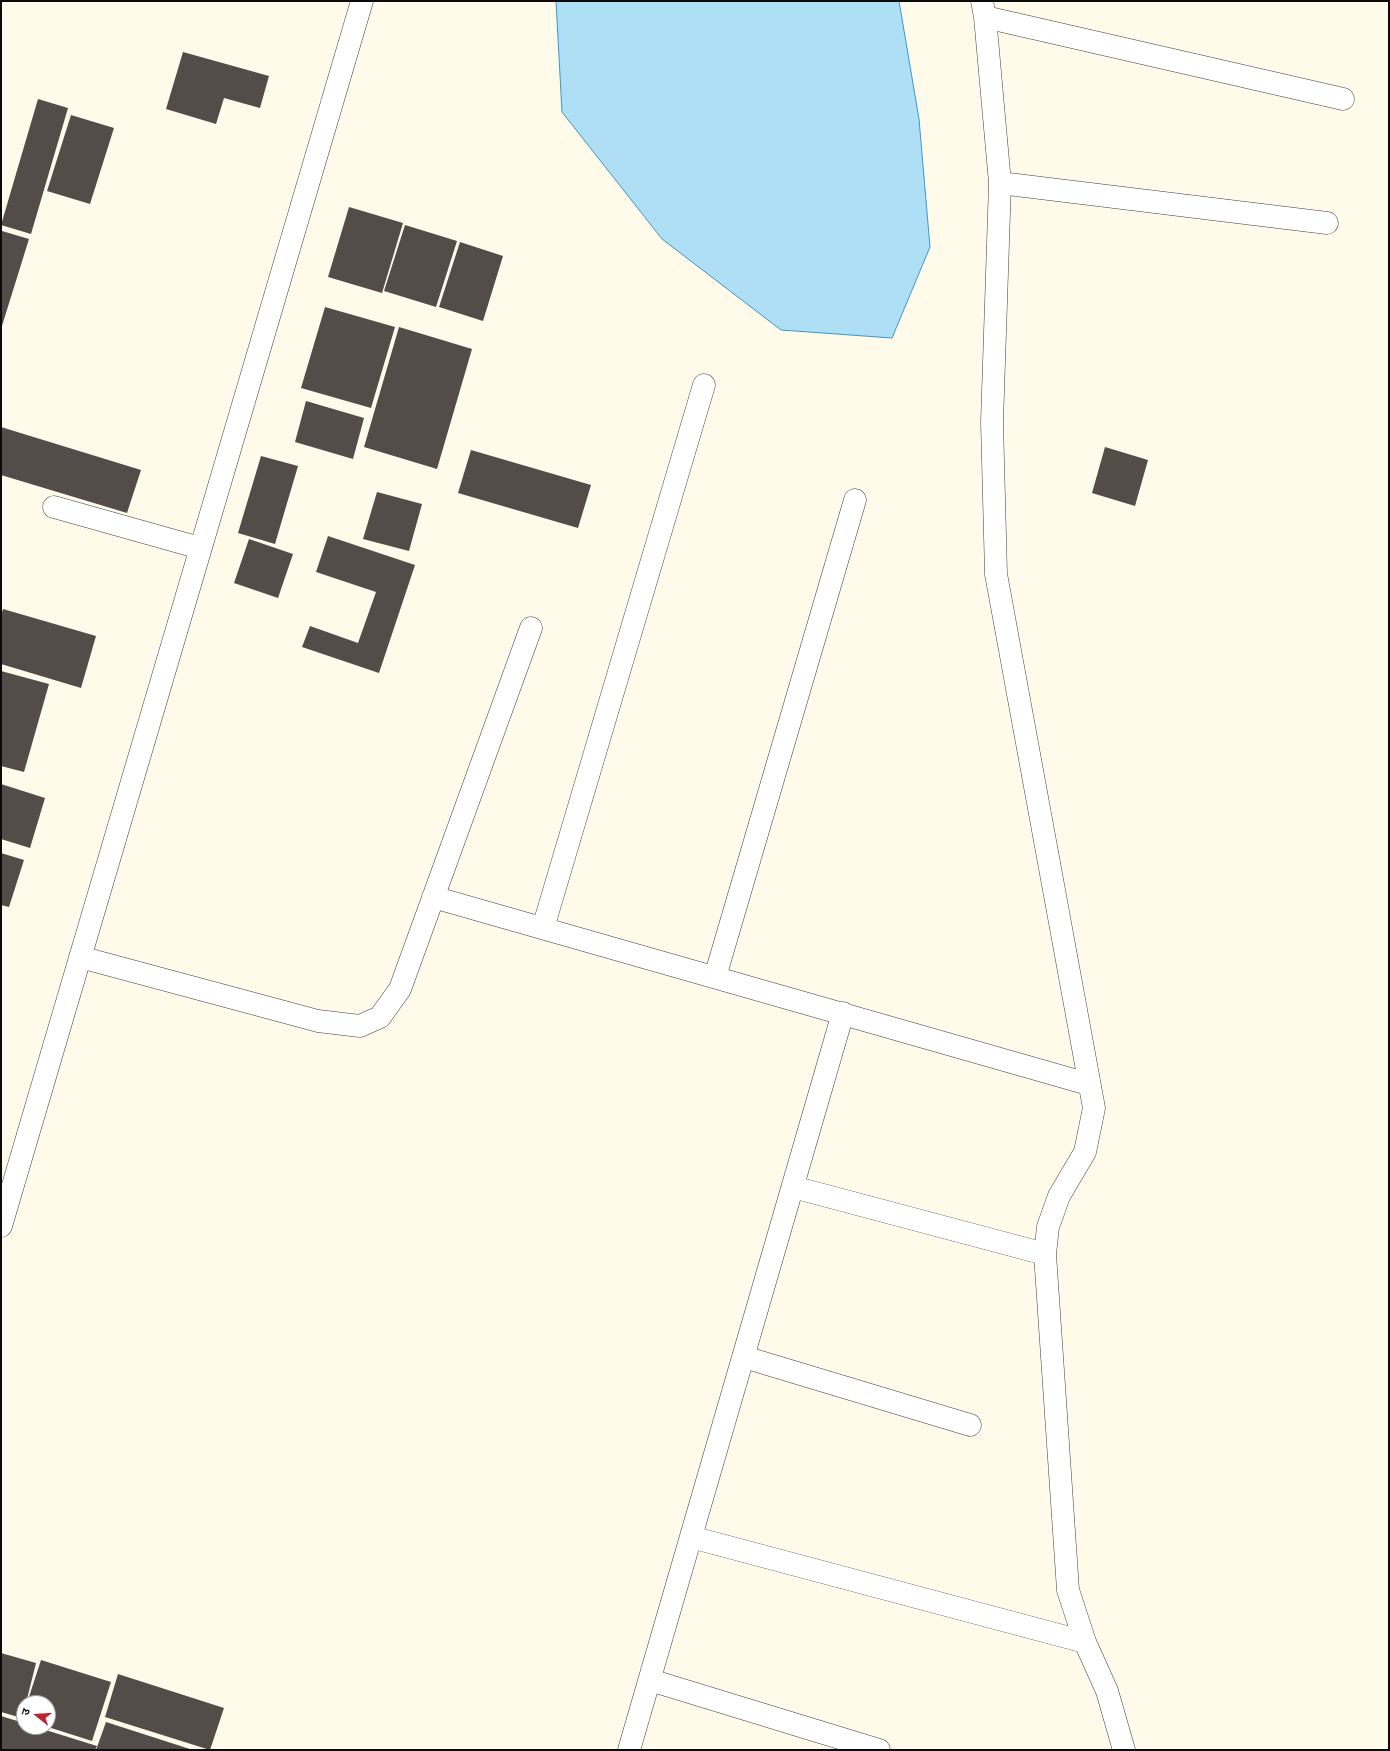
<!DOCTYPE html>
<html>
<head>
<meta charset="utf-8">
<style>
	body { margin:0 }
	#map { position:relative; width:1390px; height:1751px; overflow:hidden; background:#fffaea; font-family:Merriweather,"Noto Sans Devanagari",serif }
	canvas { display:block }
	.frame { position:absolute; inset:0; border:2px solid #0b0b0b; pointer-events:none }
	.north { position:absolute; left:16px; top:1695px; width:40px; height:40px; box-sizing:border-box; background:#fff; border:1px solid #9d9d9d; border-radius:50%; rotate:287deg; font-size:11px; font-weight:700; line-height:16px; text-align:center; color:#0b0b0b }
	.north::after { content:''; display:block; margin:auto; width:14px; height:18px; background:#b92534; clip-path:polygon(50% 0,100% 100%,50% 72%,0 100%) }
</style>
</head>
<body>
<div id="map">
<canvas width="1390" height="1751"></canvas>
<div class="frame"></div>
<div class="north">उ</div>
</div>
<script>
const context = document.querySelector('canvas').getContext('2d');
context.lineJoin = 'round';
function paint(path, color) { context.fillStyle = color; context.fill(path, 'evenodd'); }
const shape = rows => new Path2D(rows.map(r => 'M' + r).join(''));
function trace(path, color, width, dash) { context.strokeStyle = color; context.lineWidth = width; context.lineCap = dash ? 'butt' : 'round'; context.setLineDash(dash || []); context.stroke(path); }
const water = shape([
	[556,1,899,1,919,119,930,247,892,338,781,330,662,239,562,112,556,1]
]);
paint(water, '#afdff5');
trace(water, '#3798cc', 1);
paint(shape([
	[183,52,269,76,260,108,224,98,216,124,166,109],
	[38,99,68,108,31,234,1,225],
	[71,115,114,128,90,204,47,191],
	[349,207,403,223,382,293,328,277],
	[405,225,457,241,436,307,384,291],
	[2,231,29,239,1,329,1,233],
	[460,242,503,256,483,321,439,307],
	[325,307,395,327,371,408,301,388],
	[399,327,472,349,437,469,364,447],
	[306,401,364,418,353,459,295,442],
	[1,427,141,470,127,513,1,475],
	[1105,447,1148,460,1135,506,1092,493],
	[471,450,591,485,578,528,458,493],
	[261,456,298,466,275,544,238,533],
	[377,492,422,504,409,551,363,539],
	[328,536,415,565,379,673,302,647,310,626,358,643,376,592,316,572],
	[249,539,293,554,278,598,234,583],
	[3,609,96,636,81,688,1,664,1,616],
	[1,671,49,684,24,772,1,766],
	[1,784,45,798,30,848,1,839],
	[1,853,24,860,9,907,1,905],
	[1,1653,36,1663,26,1703,24,1703,22,1718,1,1712],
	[41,1660,111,1682,92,1741,48,1727,48,1703,27,1703],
	[118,1674,224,1708,210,1750,105,1717],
	[1,1716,24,1723,24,1727,36,1727,97,1746,95,1750,1,1750],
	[106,1722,193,1750,96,1750]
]), '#544c48');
const minor = shape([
	[982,1,985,17,1000,183,992,422,996,574,1094,1108,1085,1152,1059,1196,1048,1227,1045,1254,1068,1590,1085,1642,1107,1691,1124,1750],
	[985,17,1343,99],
	[1000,183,1327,223],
	[54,507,200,548],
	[433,897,1088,1084],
	[543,928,704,385],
	[80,957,318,1021,360,1026,380,1017,400,989,531,628],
	[715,977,855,500],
	[793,1187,1045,1254],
	[1,1226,362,1],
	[744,1357,970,1425],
	[691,1537,1085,1642],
	[650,1680,879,1750],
	[629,1750,843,1013]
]);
trace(minor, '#3e3e3e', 23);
trace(minor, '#fff', 22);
</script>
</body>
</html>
